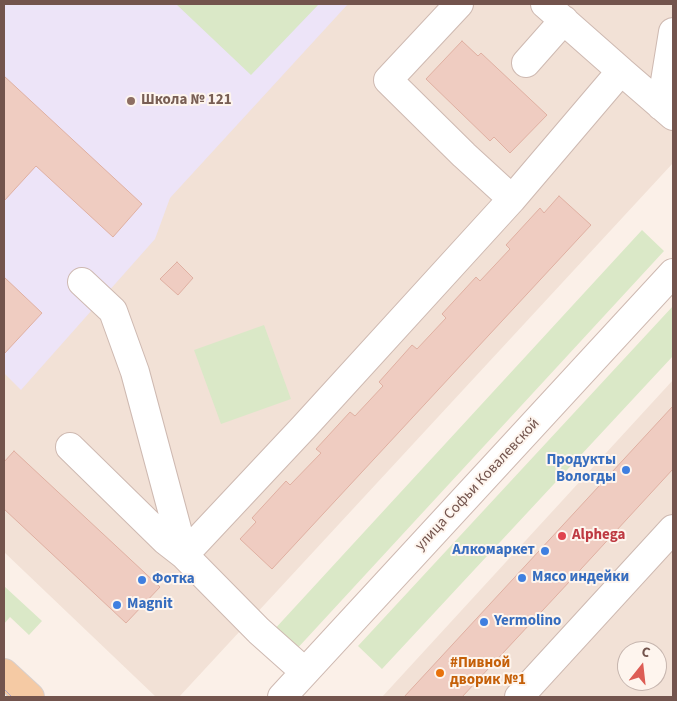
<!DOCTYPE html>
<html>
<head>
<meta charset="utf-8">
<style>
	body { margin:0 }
	#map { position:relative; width:677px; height:701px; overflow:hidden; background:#fbf0e8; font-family:"Source Sans 3",sans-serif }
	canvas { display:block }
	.frame { position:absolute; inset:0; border:5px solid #73544d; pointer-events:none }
	.north { position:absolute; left:617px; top:641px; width:50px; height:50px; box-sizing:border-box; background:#fef5ee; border:1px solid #c6b5ae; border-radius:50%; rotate:16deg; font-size:14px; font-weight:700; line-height:20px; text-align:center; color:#73544d }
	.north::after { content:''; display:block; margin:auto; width:18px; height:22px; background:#dd5d55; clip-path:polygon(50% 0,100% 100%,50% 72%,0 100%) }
</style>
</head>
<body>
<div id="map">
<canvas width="677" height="701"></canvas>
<div class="frame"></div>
<div class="north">С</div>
</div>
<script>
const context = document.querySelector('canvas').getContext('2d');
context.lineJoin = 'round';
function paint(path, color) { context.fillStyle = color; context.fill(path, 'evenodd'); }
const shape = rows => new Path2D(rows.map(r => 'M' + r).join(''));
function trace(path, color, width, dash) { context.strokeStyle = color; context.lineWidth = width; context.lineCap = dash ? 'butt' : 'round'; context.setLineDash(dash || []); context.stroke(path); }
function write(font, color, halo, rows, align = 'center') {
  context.font = font + ' "Source Sans 3",sans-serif'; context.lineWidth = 4; context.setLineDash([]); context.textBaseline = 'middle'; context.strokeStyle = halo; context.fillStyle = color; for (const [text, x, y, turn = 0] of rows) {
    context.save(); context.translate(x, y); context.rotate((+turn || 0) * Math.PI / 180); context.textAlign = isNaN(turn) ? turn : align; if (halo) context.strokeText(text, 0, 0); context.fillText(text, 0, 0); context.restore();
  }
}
paint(shape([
	[4,4,673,4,673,163,179,697,156,697,4,552],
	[673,380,673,697,382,697],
	[627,651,657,651,657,681,627,681]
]), '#f2e1d6');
paint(shape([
	[4,4,348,4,170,198,155,239,21,390,4,373]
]), '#ede4f8');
paint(shape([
	[176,4,319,4,251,75],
	[642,230,664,251,294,652,272,632],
	[673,306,673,356,382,669,358,646],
	[264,325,291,399,221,424,194,350],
	[4,586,42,621,29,635,10,617,4,624]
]), '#dae8c7');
const building = shape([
	[462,41,478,56,481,53,547,115,510,153,494,137,490,141,426,79,462,41],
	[4,76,142,204,113,237,36,166,4,201,4,76],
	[559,196,591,225,272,569,240,539,256,522,252,518,286,481,290,485,321,453,316,449,350,412,355,416,383,386,379,382,412,345,417,349,446,318,442,314,476,277,480,281,510,249,506,245,540,208,544,213,559,196],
	[177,262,193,278,178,295,160,279,177,262],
	[4,277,42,313,4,354,4,277],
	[673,406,673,469,570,581,462,697,404,697,673,406],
	[14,451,160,587,126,623,4,509,4,462,14,451]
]);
paint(building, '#efccc1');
trace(building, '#e0b0a2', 1);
const minor = shape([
	[459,4,388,80,464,155,512,199],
	[545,4,621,71],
	[526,63,564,20],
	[661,106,673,32],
	[82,282,113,311,135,372,184,555],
	[70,447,166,541,184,555,259,631,305,672],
	[184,555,304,427,512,199,621,71,673,116],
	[282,697,673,273],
	[519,697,673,529]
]);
const major = shape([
	[4,673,30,697]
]);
trace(minor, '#ceb9b1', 30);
trace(major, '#d8cfcd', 30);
trace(minor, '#fff', 28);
trace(major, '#f5caa4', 28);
trace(shape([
	[4,689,12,697]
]), '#b1a6c4', 1);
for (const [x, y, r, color] of [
	[131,101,5,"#8d6e63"],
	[626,470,5,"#3f7fe0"],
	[562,536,5,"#e0444e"],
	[545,551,5,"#3f7fe0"],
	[522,578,5,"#3f7fe0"],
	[142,580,5,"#3f7fe0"],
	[117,605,5,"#3f7fe0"],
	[484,622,5,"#3f7fe0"],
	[440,673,5,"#e8710a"]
]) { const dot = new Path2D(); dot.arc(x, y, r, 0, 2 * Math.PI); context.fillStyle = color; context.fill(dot); trace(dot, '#fef5ee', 2); }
write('bold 15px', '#785e54', '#fef5ee', [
	["Школа № 121",141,101]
], 'left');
write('bold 15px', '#366cbe', '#fef5ee', [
	["Продукты",616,461,"right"],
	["Вологды",616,478,"right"],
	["Алкомаркет",535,551,"right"],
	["Мясо индейки",532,578],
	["Фотка",152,580],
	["Magnit",127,605],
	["Yermolino",494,622]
], 'left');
write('15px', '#73544d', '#fef5ee', [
	["улица Софьи Ковалевской",478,485,-47]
]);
write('bold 15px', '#be3a42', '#fef5ee', [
	["Alphega",572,536]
], 'left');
write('bold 15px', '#c56008', '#fef5ee', [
	["#Пивной",450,664],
	["дворик №1",450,681]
], 'left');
</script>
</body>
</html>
